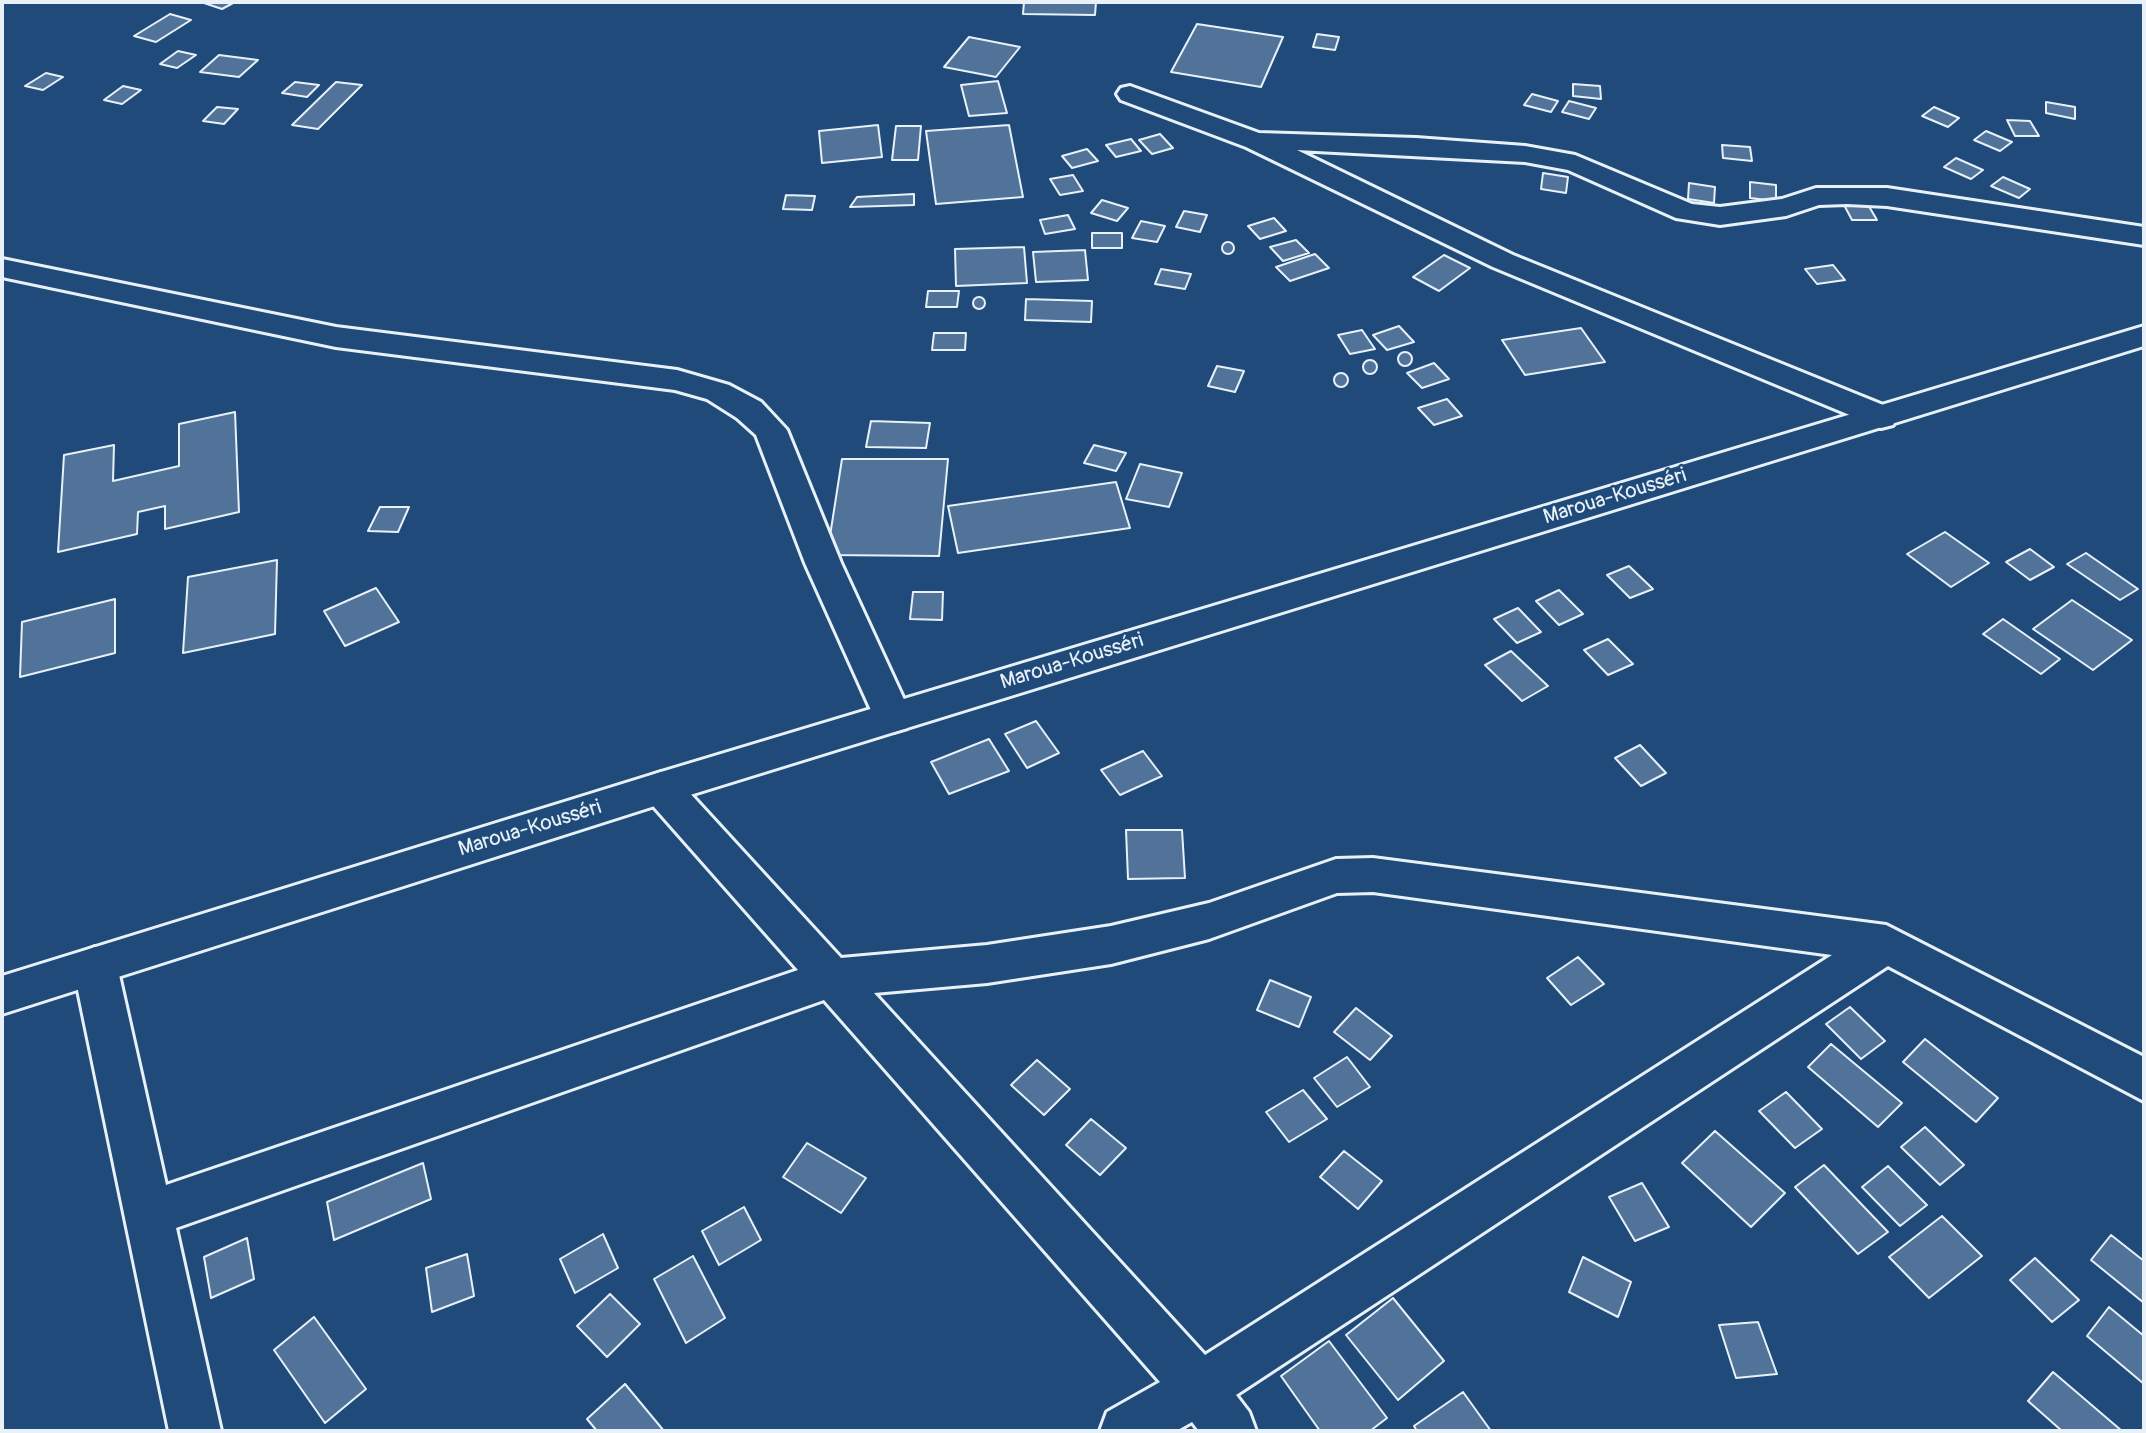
<!DOCTYPE html>
<html>
<head>
<meta charset="utf-8">
<style>
	body { margin:0 }
	#map { position:relative; width:2146px; height:1433px; overflow:hidden; background:#1f4a7a; font-family:Pangolin,sans-serif }
	canvas { display:block }
	.frame { position:absolute; inset:0; border:4px solid #e8f1f8; pointer-events:none }
</style>
</head>
<body>
<div id="map">
<canvas width="2146" height="1433"></canvas>
<div class="frame"></div>
</div>
<script>
const context = document.querySelector('canvas').getContext('2d');
context.lineJoin = 'round';
function paint(path, color) { context.fillStyle = color; context.fill(path, 'evenodd'); }
const shape = rows => new Path2D(rows.map(r => 'M' + r).join(''));
function trace(path, color, width, dash) { context.strokeStyle = color; context.lineWidth = width; context.lineCap = dash ? 'butt' : 'round'; context.setLineDash(dash || []); context.stroke(path); }
function write(font, color, halo, rows, align = 'center') {
  context.font = font + ' Pangolin,sans-serif'; context.lineWidth = 5; context.setLineDash([]); context.textBaseline = 'middle'; context.strokeStyle = halo; context.fillStyle = color; for (const [text, x, y, turn = 0] of rows) {
    context.save(); context.translate(x, y); context.rotate((+turn || 0) * Math.PI / 180); context.textAlign = isNaN(turn) ? turn : align; if (halo) context.strokeText(text, 0, 0); context.fillText(text, 0, 0); context.restore();
  }
}
const building = shape([
	[201,2,235,2,222,9,201,2],
	[1024,2,1096,2,1095,15,1023,14,1024,2],
	[170,14,191,20,156,42,134,36,170,14],
	[1197,24,1283,37,1261,87,1171,72,1197,24],
	[1317,34,1339,37,1335,50,1313,47,1317,34],
	[969,37,1020,47,996,77,944,67,969,37],
	[178,51,196,55,177,68,160,64,178,51],
	[219,55,258,60,239,77,200,72,219,55],
	[46,73,63,77,43,90,25,86,46,73],
	[998,81,1007,113,969,116,961,85,998,81],
	[295,82,319,85,307,97,282,93,295,82],
	[336,82,362,85,318,129,292,125,336,82],
	[1573,84,1600,86,1601,99,1573,96,1573,84],
	[123,86,141,90,122,104,104,100,123,86],
	[1532,94,1558,101,1551,112,1524,105,1532,94],
	[1569,101,1596,108,1589,119,1562,112,1569,101],
	[2046,102,2075,107,2075,119,2046,113,2046,102],
	[217,107,238,109,224,124,203,121,217,107],
	[1934,107,1959,118,1948,127,1922,116,1934,107],
	[2007,120,2030,121,2039,136,2015,136,2007,120],
	[878,125,882,157,822,163,819,131,878,125],
	[1009,125,1023,197,936,204,926,131,1009,125],
	[896,126,921,126,918,160,892,160,896,126],
	[1986,131,2012,142,2000,151,1974,140,1986,131],
	[1160,134,1173,148,1152,154,1139,140,1160,134],
	[1131,139,1141,151,1116,157,1106,145,1131,139],
	[1722,145,1750,147,1752,161,1723,158,1722,145],
	[1087,149,1098,161,1072,168,1062,156,1087,149],
	[1956,158,1983,170,1971,179,1944,167,1956,158],
	[1543,173,1568,177,1566,193,1541,189,1543,173],
	[1073,175,1083,191,1060,195,1050,179,1073,175],
	[2003,177,2030,189,2019,198,1991,186,2003,177],
	[1750,182,1776,185,1776,201,1750,198,1750,182],
	[1689,183,1715,187,1714,203,1688,199,1689,183],
	[914,194,914,205,850,207,857,197,914,194],
	[786,195,815,196,812,210,783,209,786,195],
	[1102,200,1128,208,1117,221,1091,213,1102,200],
	[1843,203,1867,203,1877,220,1852,220,1843,203],
	[1184,211,1207,215,1200,232,1176,227,1184,211],
	[1068,215,1075,229,1045,234,1040,220,1068,215],
	[1274,218,1286,231,1260,239,1248,226,1274,218],
	[1141,221,1165,226,1157,242,1132,238,1141,221],
	[1092,233,1122,233,1122,248,1092,248,1092,233],
	[1296,240,1309,253,1283,261,1270,247,1296,240],
	'1222 248a6 6 0 1 1 12 0a6 6 0 1 1-12 0Z',
	[1024,247,1027,283,956,286,955,249,1024,247],
	[1085,250,1088,280,1036,282,1033,252,1085,250],
	[1315,254,1329,268,1290,281,1276,267,1315,254],
	[1444,255,1470,268,1439,291,1413,277,1444,255],
	[1833,265,1845,280,1817,284,1805,269,1833,265],
	[1161,269,1191,274,1185,289,1155,284,1161,269],
	[928,291,959,291,957,307,926,307,928,291],
	'973 303a6 6 0 1 1 12 0a6 6 0 1 1-12 0Z',
	[1026,299,1092,301,1091,322,1025,320,1026,299],
	[1399,326,1414,342,1387,350,1373,335,1399,326],
	[1581,328,1605,362,1525,375,1502,340,1581,328],
	[1362,330,1375,349,1350,354,1338,335,1362,330],
	[934,333,966,333,965,350,932,350,934,333],
	'1398 359a7 7 0 1 1 14 0a7 7 0 1 1-14 0Z',
	'1363 367a7 7 0 1 1 14 0a7 7 0 1 1-14 0Z',
	[1434,363,1449,379,1422,388,1407,373,1434,363],
	[1217,366,1244,371,1235,392,1208,386,1217,366],
	'1334 380a7 7 0 1 1 14 0a7 7 0 1 1-14 0Z',
	[1447,399,1462,416,1434,425,1418,408,1447,399],
	[235,412,239,512,165,529,165,506,138,512,137,534,58,552,64,455,114,445,113,481,179,466,179,424,235,412],
	[871,421,930,423,926,448,866,447,871,421],
	[1094,445,1126,453,1116,471,1084,463,1094,445],
	[842,459,948,459,939,556,827,555,842,459],
	[1140,464,1182,473,1169,507,1126,499,1140,464],
	[1116,482,1130,528,958,553,948,506,1116,482],
	[380,507,409,507,398,532,368,531,380,507],
	[1945,532,1989,563,1951,587,1907,554,1945,532],
	[2030,549,2054,567,2030,580,2006,562,2030,549],
	[2086,553,2138,589,2120,600,2067,564,2086,553],
	[277,560,275,634,183,653,188,577,277,560],
	[1629,566,1653,589,1630,598,1607,575,1629,566],
	[376,588,399,622,345,646,324,611,376,588],
	[1559,590,1583,614,1559,625,1536,601,1559,590],
	[913,592,943,592,942,620,910,619,913,592],
	[115,599,115,653,20,677,22,622,115,599],
	[2072,600,2132,640,2093,670,2033,629,2072,600],
	[1518,608,1541,632,1517,643,1494,619,1518,608],
	[2003,619,2060,659,2041,674,1983,634,2003,619],
	[1608,639,1633,664,1608,675,1584,650,1608,639],
	[1511,651,1548,686,1522,701,1485,665,1511,651],
	[1036,721,1059,753,1027,768,1005,734,1036,721],
	[989,739,1009,771,949,794,931,762,989,739],
	[1640,745,1666,773,1641,786,1615,758,1640,745],
	[1143,751,1162,776,1120,795,1101,770,1143,751],
	[1126,830,1182,830,1185,878,1128,879,1126,830],
	[1578,957,1604,984,1571,1005,1547,978,1578,957],
	[1270,980,1311,997,1299,1027,1257,1010,1270,980],
	[1850,1007,1885,1041,1861,1059,1826,1024,1850,1007],
	[1356,1008,1392,1036,1370,1060,1334,1032,1356,1008],
	[1925,1039,1998,1098,1976,1122,1903,1062,1925,1039],
	[1831,1044,1902,1103,1878,1127,1808,1067,1831,1044],
	[1347,1057,1370,1087,1337,1107,1314,1078,1347,1057],
	[1037,1060,1070,1089,1044,1115,1011,1085,1037,1060],
	[1303,1090,1327,1119,1289,1142,1266,1112,1303,1090],
	[1786,1092,1822,1129,1795,1148,1759,1111,1786,1092],
	[1091,1119,1126,1148,1100,1175,1066,1145,1091,1119],
	[1925,1127,1964,1165,1940,1185,1901,1147,1925,1127],
	[1715,1131,1785,1193,1751,1227,1682,1163,1715,1131],
	[807,1143,866,1178,841,1213,783,1177,807,1143],
	[1344,1151,1382,1181,1358,1209,1320,1177,1344,1151],
	[423,1163,431,1199,334,1240,327,1202,423,1163],
	[1824,1165,1888,1232,1858,1254,1795,1187,1824,1165],
	[1888,1166,1927,1205,1900,1226,1862,1187,1888,1166],
	[1642,1183,1669,1227,1635,1241,1609,1197,1642,1183],
	[744,1207,761,1240,719,1265,702,1231,744,1207],
	[1942,1216,1982,1256,1929,1298,1889,1257,1942,1216],
	[603,1234,618,1268,575,1293,560,1259,603,1234],
	[2111,1235,2144,1261,2144,1303,2091,1260,2111,1235],
	[247,1238,254,1279,211,1298,204,1257,247,1238],
	[467,1254,474,1296,432,1312,426,1268,467,1254],
	[693,1256,725,1318,686,1343,654,1279,693,1256],
	[1583,1257,1631,1282,1618,1317,1569,1292,1583,1257],
	[2035,1258,2079,1300,2052,1322,2010,1280,2035,1258],
	[610,1294,640,1324,607,1357,577,1326,610,1294],
	[1393,1298,1444,1361,1398,1400,1346,1335,1393,1298],
	[2109,1307,2144,1336,2144,1384,2087,1336,2109,1307],
	[314,1317,366,1389,325,1423,274,1350,314,1317],
	[1758,1322,1777,1374,1736,1378,1719,1325,1758,1322],
	[1329,1341,1387,1418,1370,1431,1320,1431,1281,1376,1329,1341],
	[2053,1372,2122,1431,2062,1431,2028,1401,2053,1372],
	[625,1384,664,1431,597,1431,587,1419,625,1384],
	[1463,1392,1491,1431,1417,1431,1414,1426,1463,1392]
]);
paint(building, '#517399');
trace(building, '#e8f1f8', 2);
const street = shape([
	[1130,86,1259,133,1416,138,1525,146,1575,155,1692,204,1720,207,1782,199,1816,188,1887,188,2144,227,2144,245,1887,206,1847,204,1819,205,1786,216,1720,225,1676,218,1568,170,1525,162,1297,150,1513,255,1893,409,1897,417,1893,425,1881,428,1493,267,1246,147,1121,100,1117,94,1121,88,1130,86],
	[2,259,336,327,677,370,729,385,761,402,787,430,841,563,912,717,907,728,893,732,879,728,805,563,756,435,737,418,707,399,675,390,336,347,2,277,2,259],
	[661,772,675,777,841,958,987,945,1111,926,1209,903,1336,859,1373,858,1886,925,2144,1057,2144,1101,1888,966,1236,1395,1249,1412,1256,1431,1199,1431,1192,1422,1176,1431,1100,1431,1107,1412,1160,1382,824,1000,176,1228,221,1431,169,1431,73,966,80,953,95,947,110,953,117,966,166,1185,798,970,647,799,641,788,647,777,661,772],
	[1373,892,1832,955,1205,1355,874,993,987,983,1111,964,1209,939,1337,893,1373,892]
]);
const highway = shape([
	[2144,326,2144,346,661,804,2,1014,2,976,661,772,2144,326]
]);
trace(street, '#e8f1f8', 6);
trace(highway, '#e8f1f8', 6);
paint(street, '#1f4a7a');
paint(highway, '#1f4a7a');
write('21px', '#e8f1f8', '#1f4a7a', [
	["Maroua-Kousséri",1615,497,-17],
	["Maroua-Kousséri",1072,662,-17],
	["Maroua-Kousséri",530,829,-17]
]);
</script>
</body>
</html>
